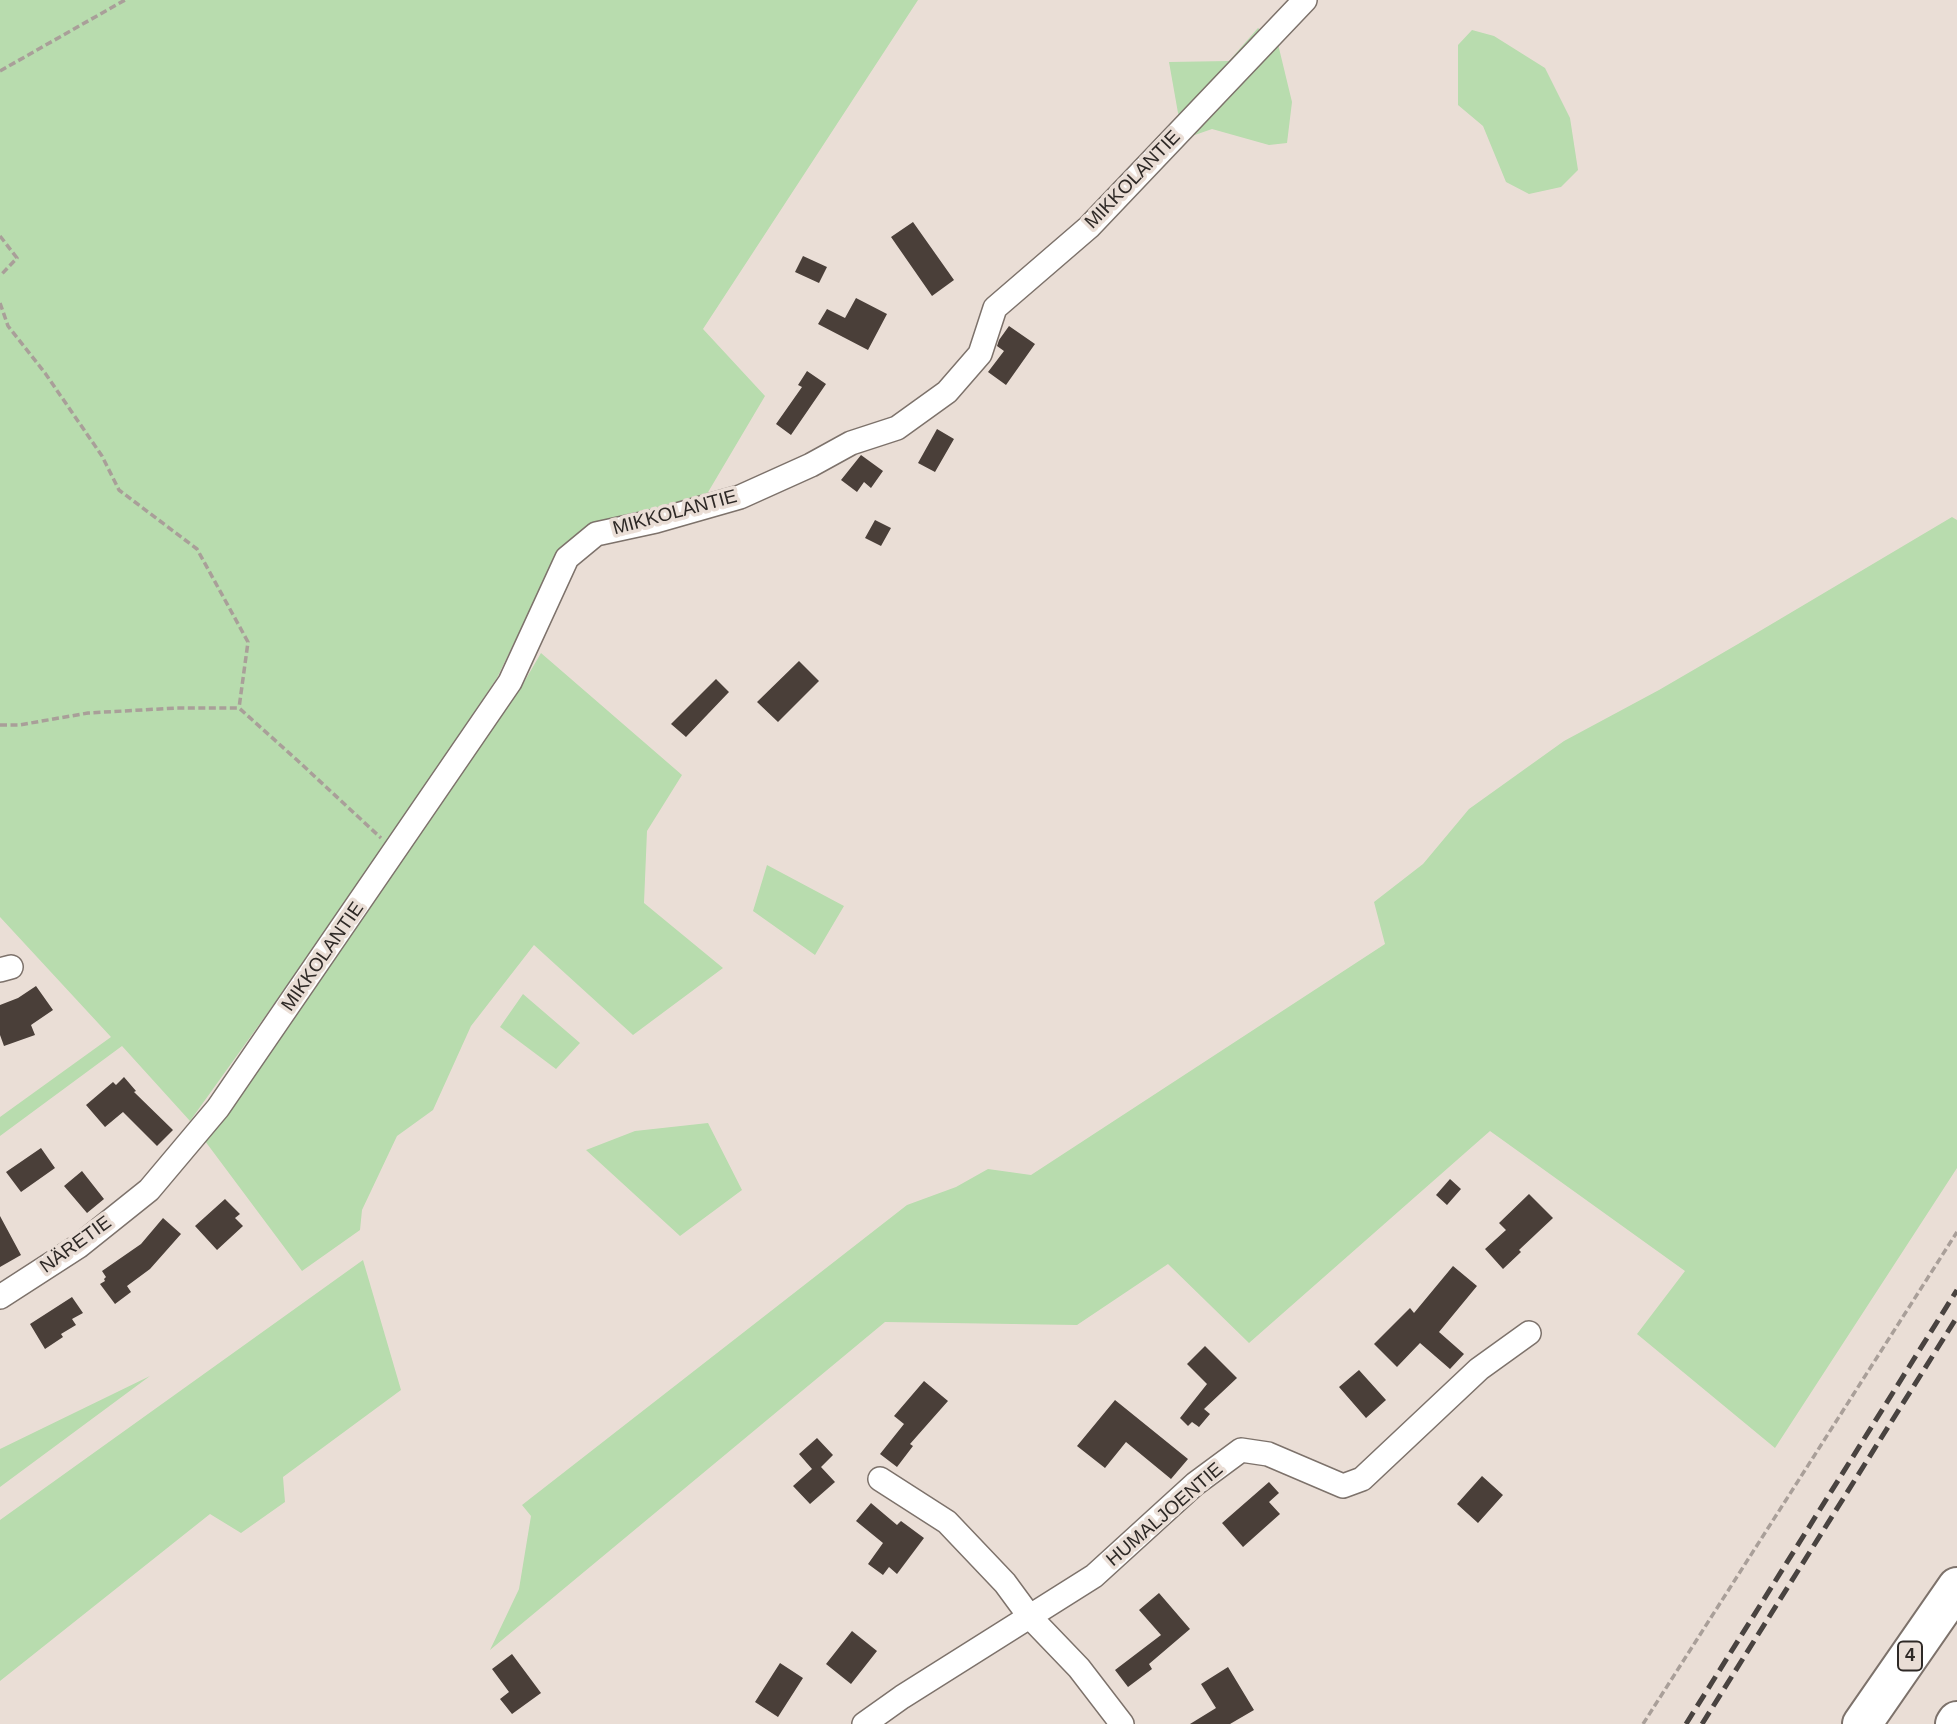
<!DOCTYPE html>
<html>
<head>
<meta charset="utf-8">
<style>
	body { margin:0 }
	canvas { display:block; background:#eaded6 }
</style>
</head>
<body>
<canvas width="1957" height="1724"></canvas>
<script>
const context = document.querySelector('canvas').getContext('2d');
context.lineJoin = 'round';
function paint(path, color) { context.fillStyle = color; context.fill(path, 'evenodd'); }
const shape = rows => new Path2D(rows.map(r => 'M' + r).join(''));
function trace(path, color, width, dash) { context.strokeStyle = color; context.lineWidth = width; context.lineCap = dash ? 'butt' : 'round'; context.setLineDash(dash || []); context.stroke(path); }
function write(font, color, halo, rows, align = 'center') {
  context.font = font + ' Arial,sans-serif'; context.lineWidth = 7; context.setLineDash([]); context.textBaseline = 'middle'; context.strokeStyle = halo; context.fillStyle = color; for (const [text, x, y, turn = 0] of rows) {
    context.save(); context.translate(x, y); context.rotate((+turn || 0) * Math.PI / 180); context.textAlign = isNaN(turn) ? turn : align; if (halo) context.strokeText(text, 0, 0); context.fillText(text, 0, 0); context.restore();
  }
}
paint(shape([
	[0,0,918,0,703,329,765,396,704,499,595,523,558,552,497,678,340,912,190,1121,122,1046,0,1136,0,1117,111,1037,0,917],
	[1258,28,1278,44,1292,102,1287,143,1269,145,1212,129,1192,136,1178,113,1169,62,1229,61],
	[1472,30,1494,36,1545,68,1570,118,1578,170,1561,187,1529,194,1506,182,1483,126,1458,105,1458,45],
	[1952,517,1957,520,1957,1168,1775,1448,1637,1334,1685,1271,1490,1131,1249,1343,1168,1264,1077,1325,885,1322,490,1650,519,1589,531,1516,522,1505,907,1205,956,1187,988,1169,1031,1175,1385,944,1374,902,1423,864,1469,809,1564,741,1659,690,1738,644],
	[541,653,682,775,647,831,644,903,723,968,633,1035,534,945,471,1026,433,1110,397,1136,362,1210,360,1230,302,1271,205,1141,520,689],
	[767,865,844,906,815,955,753,911],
	[523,994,580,1043,556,1069,500,1027],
	[708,1123,742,1190,680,1236,586,1150,635,1131],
	[363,1260,401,1390,283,1477,285,1502,241,1533,210,1514,0,1681,0,1520],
	[150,1376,0,1487,0,1449]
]), '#b8dcae');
paint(shape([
	[913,222,954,280,932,296,891,237],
	[803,256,827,267,819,283,795,272],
	[856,298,887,314,868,350,818,324,827,309,845,318],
	[1009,326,1035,344,1006,385,988,372,1004,351,997,346,999,340],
	[807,371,826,384,791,435,776,424,802,387,798,385],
	[937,429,954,439,935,472,918,463],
	[861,455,883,471,871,488,864,482,857,492,841,480],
	[875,520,891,528,881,546,865,538],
	[799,661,819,681,778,722,757,702],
	[716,679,729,692,686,737,671,724],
	[36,986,53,1010,31,1025,35,1035,4,1046,0,1035,0,1005,18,998],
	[124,1077,136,1091,134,1092,173,1130,157,1146,123,1112,105,1127,86,1105,113,1082,116,1085],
	[41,1148,55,1168,21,1192,6,1172],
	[82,1171,104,1199,87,1213,64,1186],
	[1450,1179,1461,1189,1447,1205,1436,1195],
	[1529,1194,1553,1218,1519,1250,1521,1252,1503,1269,1485,1249,1506,1230,1499,1223],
	[225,1199,240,1214,235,1218,243,1226,217,1250,195,1226],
	[0,1216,21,1255,0,1267],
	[163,1218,181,1234,150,1269,127,1286,131,1292,115,1304,100,1284,105,1281,104,1279,106,1277,102,1271,141,1244],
	[1453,1266,1477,1286,1439,1332,1464,1354,1450,1369,1420,1343,1397,1367,1374,1344,1410,1308,1414,1313],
	[72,1297,83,1313,72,1319,76,1325,61,1334,63,1337,45,1349,30,1324],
	[1205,1346,1237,1378,1204,1409,1210,1414,1199,1427,1192,1422,1188,1426,1180,1418,1207,1384,1187,1364],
	[1359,1370,1386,1400,1366,1418,1339,1387],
	[924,1381,948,1401,910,1444,913,1446,897,1467,880,1454,904,1424,894,1416],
	[1115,1400,1188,1459,1171,1479,1126,1442,1105,1468,1077,1446],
	[817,1438,833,1455,821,1467,835,1482,810,1504,793,1486,812,1469,799,1454],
	[1482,1476,1503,1495,1478,1523,1457,1504],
	[1269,1482,1279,1493,1269,1502,1280,1514,1243,1547,1222,1523],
	[871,1503,897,1525,901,1521,924,1538,897,1574,889,1567,883,1575,868,1564,883,1543,856,1521],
	[1159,1593,1190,1629,1149,1664,1152,1669,1128,1687,1115,1670,1161,1635,1139,1610],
	[852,1631,877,1651,851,1684,826,1664],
	[512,1654,541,1693,512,1714,500,1699,509,1692,492,1669],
	[780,1663,803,1678,778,1717,755,1702],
	[1228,1667,1254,1710,1230,1724,1190,1724,1216,1708,1201,1684]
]), '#4a3f39');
const street = shape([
	[0,970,11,967],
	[0,1297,79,1246,149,1190,218,1108,510,682,567,558,596,534,656,521,740,497,811,465,851,443,897,428,947,392,980,354,995,308,1089,227,1305,0],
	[880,1479,947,1522,1005,1583,1030,1617,1079,1668,1122,1724],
	[864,1724,902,1697,1094,1576,1195,1484,1241,1450,1268,1454,1343,1486,1362,1479,1479,1369,1529,1333]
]);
const highway = shape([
	[1862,1724,1957,1587],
	[1955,1724,1957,1721]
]);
trace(street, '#7d726b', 26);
trace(highway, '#7d726b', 42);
trace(shape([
	[0,71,125,0],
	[0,236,17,258,0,276],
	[0,303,8,326,45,373,102,456,119,490,197,549,248,642,239,708],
	[0,725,19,725,88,713,177,708,239,708,297,760,381,838],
	[1643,1724,1957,1232]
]), '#a99f99', 3.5, [7, 3.5]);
trace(street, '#fff', 23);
trace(highway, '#fff', 38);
trace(shape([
	[1686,1724,1957,1290],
	[1702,1724,1957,1317]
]), '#494340', 5, [14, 7]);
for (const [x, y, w] of [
	[1910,1656,24]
]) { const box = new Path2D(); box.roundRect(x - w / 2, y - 14.5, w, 29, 5); context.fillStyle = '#eaded6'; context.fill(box); trace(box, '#2e2926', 2); }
write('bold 18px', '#2e2926', null, [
	["4",1910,1656]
]);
write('19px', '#2e2926', '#eaded6', [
	["MIKKOLANTIE",1133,180,-46],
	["MIKKOLANTIE",675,513,-15],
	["MIKKOLANTIE",323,957,-55],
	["NÄRETIE",76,1245,-36],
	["HUMALJOENTIE",1165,1515,-41]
]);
</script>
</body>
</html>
